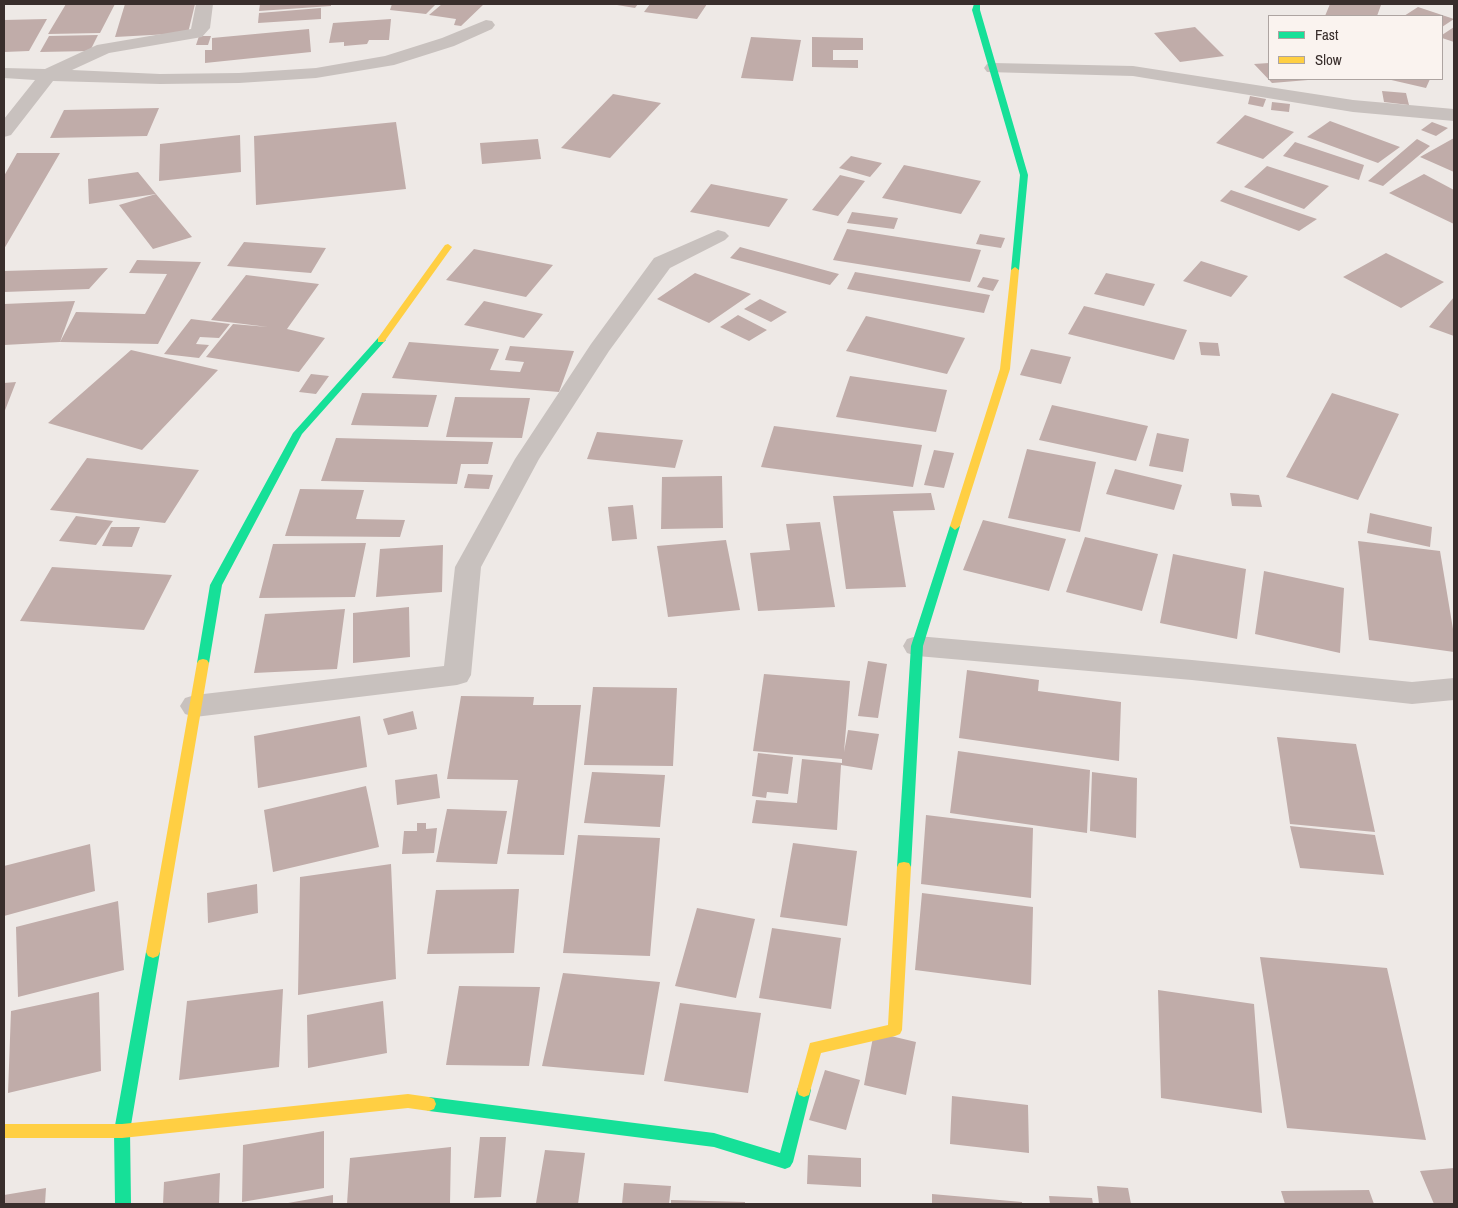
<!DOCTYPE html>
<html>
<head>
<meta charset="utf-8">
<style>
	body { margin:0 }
	#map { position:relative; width:1458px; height:1208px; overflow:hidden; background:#eee9e6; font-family:"Archivo Narrow",sans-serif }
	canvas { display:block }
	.frame { position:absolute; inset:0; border:5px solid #392e2c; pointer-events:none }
	.legend { position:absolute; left:1268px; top:15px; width:175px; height:65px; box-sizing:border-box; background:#faf3ef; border:1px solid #ada4a1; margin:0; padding:6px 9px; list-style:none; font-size:15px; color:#392e2c }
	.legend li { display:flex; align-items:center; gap:10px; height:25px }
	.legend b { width:25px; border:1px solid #ada4a1 }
</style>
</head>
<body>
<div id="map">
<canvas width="1458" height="1208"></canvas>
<div class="frame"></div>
<ul class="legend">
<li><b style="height:6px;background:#16e098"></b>Fast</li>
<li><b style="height:6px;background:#ffcf43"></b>Slow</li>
</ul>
</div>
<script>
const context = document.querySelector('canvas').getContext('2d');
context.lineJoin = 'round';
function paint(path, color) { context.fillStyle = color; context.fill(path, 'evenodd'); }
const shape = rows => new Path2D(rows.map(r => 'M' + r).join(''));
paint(shape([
	[66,4,115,4,100,33,48,34],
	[125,4,195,4,188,33,115,37],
	[260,4,331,4,331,6,259,11],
	[392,4,436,4,426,14,390,10],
	[442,4,484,4,461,26,454,25,456,19,429,15],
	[611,4,638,4,635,8],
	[650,4,707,4,697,19,644,12],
	[1330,4,1371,4,1381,5,1377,16,1325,16],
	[1418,7,1454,19,1442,27,1442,16,1404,16],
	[321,8,321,19,258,23,259,13],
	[47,19,29,51,4,52,4,20],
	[391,19,389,40,369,40,367,44,344,46,344,42,329,43,333,23],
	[1195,27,1224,56,1180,62,1154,33],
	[1454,27,1454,42,1442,38,1442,35],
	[309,29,311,52,205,63,205,50,212,50,212,38],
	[98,35,90,51,40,52,49,36],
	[199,36,211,36,208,45,196,45],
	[751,37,801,40,793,81,741,78],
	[812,37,863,38,863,50,833,50,833,60,858,60,858,68,812,67],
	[1269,63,1269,79,1308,80,1272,83,1254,64],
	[1387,79,1430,79,1426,88],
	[1382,91,1406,93,1409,105,1384,102],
	[613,94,661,103,610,158,561,148],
	[1250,96,1266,99,1263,107,1248,104],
	[1272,102,1290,104,1289,112,1271,110],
	[159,108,147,136,50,138,64,110],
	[1245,115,1294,132,1263,159,1216,143],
	[1330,121,1400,147,1378,163,1307,137],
	[396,122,406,189,256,205,254,136],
	[1432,122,1448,128,1436,136,1421,130],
	[240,135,241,172,159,181,160,144],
	[1454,138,1454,172,1420,157],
	[538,139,541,159,482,164,480,143],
	[1417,139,1430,146,1383,186,1368,181],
	[1295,142,1364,165,1359,180,1283,156],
	[17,153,60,153,4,249,4,176],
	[851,156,882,163,870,177,839,168],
	[904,165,981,181,961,214,882,198],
	[1267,166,1329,186,1304,209,1244,187],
	[138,172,156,194,89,204,88,179],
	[1424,174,1454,190,1454,224,1389,193],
	[840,175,865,181,838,216,812,210],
	[711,184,788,199,769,227,690,212],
	[1231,190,1317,219,1299,231,1220,201],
	[156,194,192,237,153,249,119,205],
	[852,212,898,218,894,229,847,223],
	[847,229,981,250,970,282,833,260],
	[980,234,1005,238,1001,248,976,244],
	[244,242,326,248,311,273,227,266],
	[740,247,839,274,830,285,730,258],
	[474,249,553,265,526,297,446,280],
	[1386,253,1444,282,1401,308,1343,277],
	[137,260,201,262,158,344,60,342,4,345,4,304,75,301,60,342,76,312,145,314,167,274,129,273],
	[1201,261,1248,276,1231,297,1183,281],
	[108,268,89,289,4,292,4,271],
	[855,272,990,295,984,313,847,289],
	[695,273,751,294,709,323,657,299],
	[1106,273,1155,284,1144,306,1094,294],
	[246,275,319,284,287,329,325,338,299,372,206,357,233,324,268,327,211,320],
	[983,277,999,280,993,291,977,287],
	[1454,297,1454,336,1429,327],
	[760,299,787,312,771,322,744,309],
	[484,301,543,314,524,338,464,325],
	[1084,306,1187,330,1174,360,1068,334],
	[738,315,767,330,749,341,720,327],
	[866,316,965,338,947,374,846,351],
	[191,319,230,324,219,338,200,337,196,344,209,345,199,358,164,354],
	[409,342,499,349,490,370,520,372,524,362,505,360,510,346,574,351,559,392,392,378],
	[1199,342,1218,343,1220,356,1201,355],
	[1031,349,1071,357,1061,384,1020,375],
	[131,350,218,370,142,450,48,423],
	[311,374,329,376,316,394,299,392],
	[850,376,947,390,936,432,836,417],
	[16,382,4,413,4,383],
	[362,393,437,395,428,427,351,425],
	[1332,393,1399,414,1358,500,1286,477],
	[455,397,530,398,522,438,446,437],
	[1052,405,1148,426,1136,461,1039,440],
	[774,426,922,445,913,487,761,467],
	[597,432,683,440,675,468,587,459],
	[1157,433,1189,439,1183,472,1149,466],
	[336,438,493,442,488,464,461,464,457,484,321,481],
	[1027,449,1096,462,1080,532,1008,518],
	[934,450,954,453,944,488,924,485],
	[87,458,199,470,165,523,50,510],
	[1115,469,1182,485,1174,510,1106,494],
	[468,474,493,475,489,489,464,488],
	[722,476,723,528,661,529,662,477],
	[300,489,364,490,356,519,405,520,400,537,285,536],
	[931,493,935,510,893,511,906,587,846,589,833,496],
	[1230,493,1259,495,1262,507,1232,506],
	[633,505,637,539,612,541,608,507],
	[1370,513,1432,527,1430,547,1367,533],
	[76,516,113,521,96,545,59,541],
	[983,520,1066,539,1049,591,963,570],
	[820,522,835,607,758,611,750,553,790,550,786,524],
	[111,527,140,527,132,547,102,546],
	[1085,537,1158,554,1142,611,1066,592],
	[726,540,740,610,668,617,657,546],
	[1358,541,1440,551,1454,635,1454,652,1369,640],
	[366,543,355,597,259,598,273,544],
	[443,545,442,592,376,597,380,549],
	[1173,554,1246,569,1237,639,1160,623],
	[52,567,172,575,144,630,20,621],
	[1264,571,1344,588,1340,653,1255,634],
	[409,607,410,657,353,663,353,613],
	[345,609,337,669,254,673,265,614],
	[868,661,887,664,878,718,858,716],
	[967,670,1039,680,1038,691,1121,702,1119,761,959,738],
	[764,674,850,681,844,752,848,730,879,734,872,770,841,765,837,830,752,823,756,800,797,803,802,759,842,763,842,759,753,751],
	[593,687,677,688,673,766,584,765],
	[461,696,534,697,533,705,581,705,564,855,507,854,518,780,447,779],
	[413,711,417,729,388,735,383,719],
	[360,716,367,767,258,788,254,736],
	[1277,737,1356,744,1375,832,1290,824],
	[958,751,1090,770,1087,833,950,813],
	[758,753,793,757,788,794,767,792,766,798,752,796],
	[592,772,665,775,660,827,584,823],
	[1092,772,1137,778,1136,838,1090,831],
	[437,774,440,798,397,805,395,780],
	[366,786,379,847,273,872,264,810],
	[447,809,507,811,497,864,436,862],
	[926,815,1033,828,1031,898,921,884],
	[417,823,426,823,426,829,437,828,434,853,402,854,404,831,417,831],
	[1290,826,1375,835,1384,875,1300,868],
	[578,835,660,838,650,956,563,953],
	[793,843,857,851,847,926,780,917],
	[90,844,95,891,4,916,4,866],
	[391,864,396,979,298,995,300,877],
	[257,884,258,913,208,923,207,893],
	[519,889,514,953,427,954,436,890],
	[922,893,1033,907,1031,985,915,970],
	[118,901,124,970,18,997,16,927],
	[697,908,755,919,736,998,675,986],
	[772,928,841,938,831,1009,759,998],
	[1260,957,1387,968,1426,1140,1287,1128],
	[563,973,660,982,644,1075,542,1066],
	[459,986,540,987,529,1066,446,1065],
	[283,989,279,1067,179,1080,187,1001],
	[1158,990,1254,1004,1262,1113,1161,1098],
	[99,992,101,1071,8,1093,11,1011],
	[383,1001,387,1053,308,1068,307,1015],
	[680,1003,761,1013,748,1093,664,1081],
	[874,1032,916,1042,906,1095,864,1085],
	[825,1070,860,1080,846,1130,809,1120],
	[952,1096,1028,1105,1029,1153,950,1144],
	[324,1131,324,1188,242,1202,243,1145],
	[480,1137,506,1137,501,1197,474,1198],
	[451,1147,450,1204,347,1204,350,1158],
	[545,1150,585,1153,578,1204,536,1203],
	[808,1155,861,1158,861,1187,807,1184],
	[1454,1168,1454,1204,1434,1204,1420,1171],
	[220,1173,219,1204,163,1204,164,1182],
	[624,1183,671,1186,669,1204,622,1204],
	[1097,1186,1128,1188,1131,1204,1099,1204],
	[46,1188,45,1204,4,1204,4,1195],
	[1369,1190,1374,1204,1285,1204,1281,1191],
	[932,1194,1022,1202,1022,1204,932,1204],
	[333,1195,333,1204,288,1204,288,1203],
	[1049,1196,1092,1198,1093,1204,1050,1204],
	[671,1200,745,1202,745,1204,671,1204]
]), '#c0aca9');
paint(shape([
	[196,4,213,4,210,28,202,37,109,53,72,70,160,74,239,73,316,68,385,56,442,38,486,20,492,21,495,25,492,29,454,46,394,65,316,78,239,83,160,84,53,81,11,135,4,137,4,119,35,80,4,78,4,68,45,69,97,45,191,29,196,4],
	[993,63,1133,66,1353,100,1454,109,1454,121,1353,112,1133,76,987,72,984,68,987,64,993,63],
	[718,230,725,232,729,236,725,240,670,268,609,351,539,459,481,567,471,675,467,682,457,685,195,717,185,714,180,706,185,698,195,695,444,666,455,567,515,459,591,344,654,258,718,230],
	[917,636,1192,660,1412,682,1454,678,1454,700,1412,704,1192,680,917,656,907,653,903,646,907,639,917,636]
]), '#c8c1be');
paint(shape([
	[974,4,980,4,980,10,1028,175,1019,270,1015,273,1011,270,1020,175,972,10,974,4],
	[381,337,386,340,384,342,302,434,222,585,209,663,207,666,199,666,197,663,210,585,293,433,378,338,381,337],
	[955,522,960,526,923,646,911,867,909,871,904,872,899,871,897,867,911,646,950,526,955,522],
	[153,946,158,948,160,952,130,1131,131,1204,115,1204,114,1131,146,952,148,948,153,946],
	[804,1083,809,1085,811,1090,793,1162,790,1167,785,1169,714,1147,429,1111,424,1109,422,1104,424,1099,429,1097,714,1133,780,1153,797,1090,799,1085,804,1083]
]), '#16e098');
paint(shape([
	[448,244,452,247,384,342,378,342,378,338,445,245,448,244],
	[1015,267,1019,270,1010,369,960,526,955,530,950,526,1000,369,1011,270,1015,267],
	[203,659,207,660,209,663,160,952,158,956,153,958,148,956,146,952,197,663,199,660,203,659],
	[904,862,909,863,911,867,902,1030,900,1034,895,1036,821,1053,809,1095,804,1097,799,1095,797,1090,810,1043,888,1025,897,867,899,863,904,862],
	[408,1094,429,1097,434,1099,436,1104,434,1109,429,1111,408,1108,122,1138,4,1138,4,1124,122,1124,408,1094]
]), '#ffcf43');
</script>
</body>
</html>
